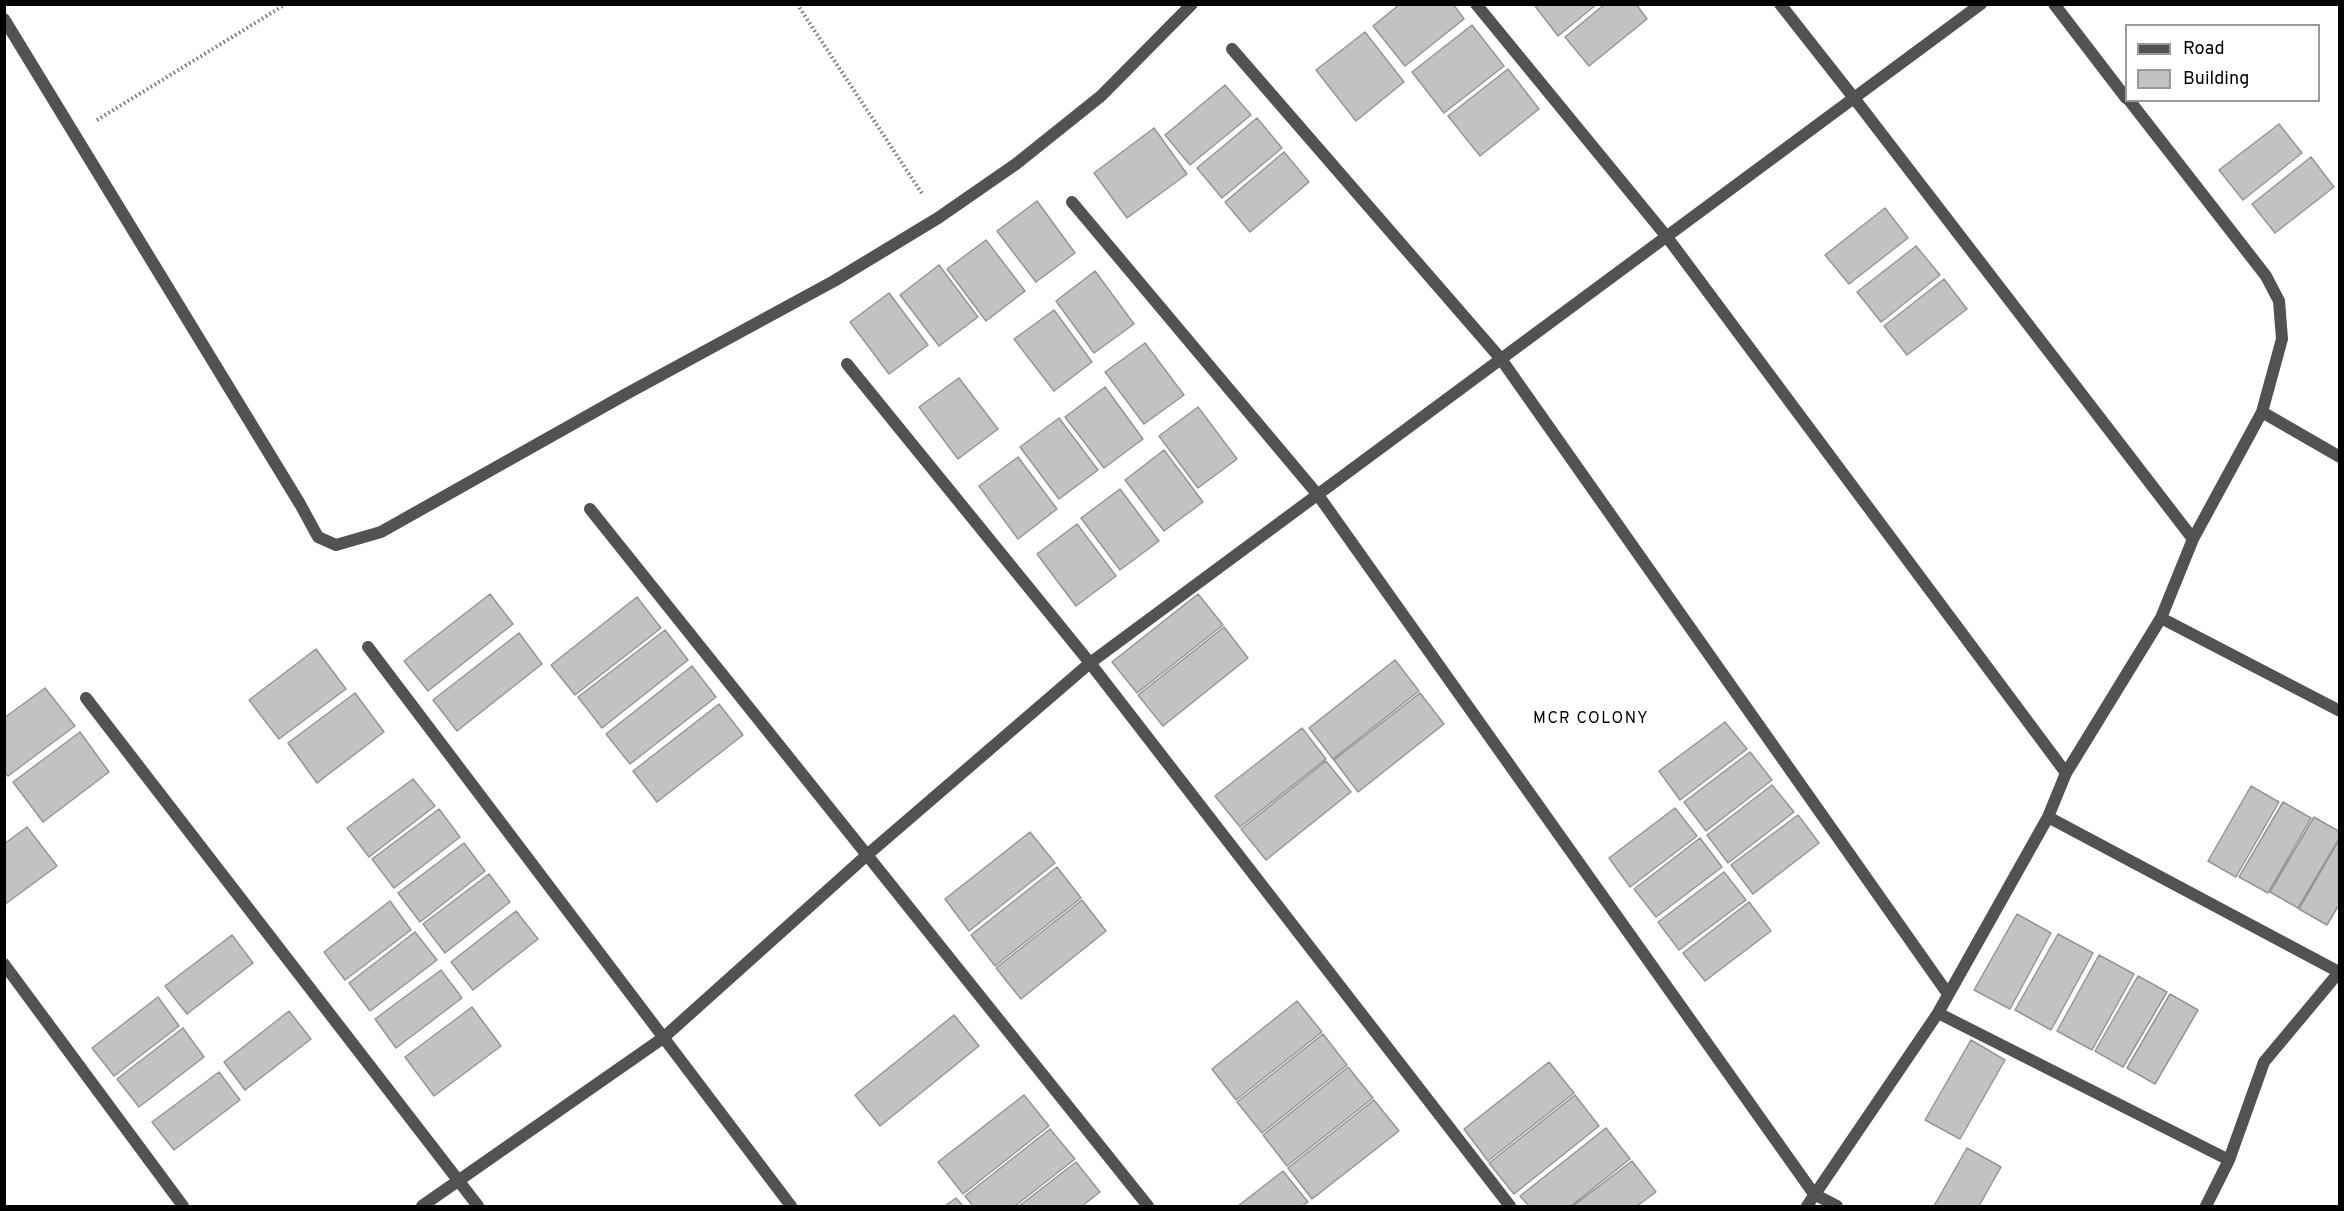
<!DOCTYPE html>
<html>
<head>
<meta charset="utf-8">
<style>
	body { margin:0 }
	#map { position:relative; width:2344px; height:1211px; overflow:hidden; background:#fff; font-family:Overpass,sans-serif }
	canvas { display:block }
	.frame { position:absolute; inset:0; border:6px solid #000; pointer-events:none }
	.legend { position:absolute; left:2125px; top:24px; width:195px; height:78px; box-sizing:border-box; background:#fff; border:2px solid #999; margin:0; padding:8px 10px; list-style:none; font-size:18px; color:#000 }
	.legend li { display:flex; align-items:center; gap:12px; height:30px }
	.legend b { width:30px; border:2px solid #999 }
</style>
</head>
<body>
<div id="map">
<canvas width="2344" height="1211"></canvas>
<div class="frame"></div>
<ul class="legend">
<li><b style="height:8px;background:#525252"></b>Road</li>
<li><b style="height:16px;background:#c2c2c2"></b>Building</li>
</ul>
</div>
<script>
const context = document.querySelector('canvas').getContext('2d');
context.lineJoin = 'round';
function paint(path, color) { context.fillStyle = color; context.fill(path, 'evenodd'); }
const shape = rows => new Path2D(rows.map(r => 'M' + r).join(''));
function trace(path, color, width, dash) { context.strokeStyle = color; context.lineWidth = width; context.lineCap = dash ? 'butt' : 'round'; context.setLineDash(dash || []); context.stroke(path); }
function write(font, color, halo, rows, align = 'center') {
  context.font = font + ' Overpass,sans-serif'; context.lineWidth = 6; context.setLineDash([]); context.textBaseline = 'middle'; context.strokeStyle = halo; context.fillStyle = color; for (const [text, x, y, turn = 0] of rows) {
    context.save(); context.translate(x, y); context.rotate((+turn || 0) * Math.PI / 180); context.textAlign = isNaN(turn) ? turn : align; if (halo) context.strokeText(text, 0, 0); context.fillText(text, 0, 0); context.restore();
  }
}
const building = shape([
	[1400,4,1453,4,1464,19,1405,66,1373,26,1400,4],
	[1537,4,1597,4,1558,36,1535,6,1537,4],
	[1605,4,1636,4,1647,19,1589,66,1565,37,1605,4],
	[1472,25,1504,66,1444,113,1412,72,1472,25],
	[1365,32,1404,82,1356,121,1316,70,1365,32],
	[1508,69,1539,109,1480,156,1448,116,1508,69],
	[1225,85,1251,115,1190,165,1165,135,1225,85],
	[1257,118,1282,148,1222,198,1197,168,1257,118],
	[2279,124,2302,153,2243,200,2219,170,2279,124],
	[1154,128,1187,174,1127,218,1094,173,1154,128],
	[1284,152,1309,182,1250,232,1225,202,1284,152],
	[2311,157,2334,187,2275,233,2252,204,2311,157],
	[1037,201,1075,253,1036,282,997,231,1037,201],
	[1885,208,1908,238,1849,284,1825,255,1885,208],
	[986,240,1025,291,986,321,947,269,986,240],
	[1916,246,1940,275,1881,322,1857,292,1916,246],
	[939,265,978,317,939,346,900,295,939,265],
	[1095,271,1134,324,1094,353,1056,301,1095,271],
	[1944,279,1967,309,1907,355,1884,326,1944,279],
	[889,293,928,345,889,374,850,322,889,293],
	[1054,310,1092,362,1054,391,1014,339,1054,310],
	[1145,343,1184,395,1144,424,1105,372,1145,343],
	[959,378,998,429,958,459,919,407,959,378],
	[1105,387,1143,439,1104,468,1065,417,1105,387],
	[1198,407,1237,459,1198,488,1159,436,1198,407],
	[1059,418,1098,470,1059,499,1020,447,1059,418],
	[1164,450,1203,502,1164,531,1125,480,1164,450],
	[1018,457,1057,509,1018,539,979,486,1018,457],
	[1120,489,1159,541,1120,570,1081,518,1120,489],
	[1077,524,1116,576,1076,606,1037,554,1077,524],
	[490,594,513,624,428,691,404,661,490,594],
	[1198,594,1223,625,1137,693,1112,662,1198,594],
	[637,597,661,628,575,695,551,665,637,597],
	[1224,627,1248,658,1163,726,1138,695,1224,627],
	[665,630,688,660,602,728,578,697,665,630],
	[519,633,542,664,457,731,433,700,519,633],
	[316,649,346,689,279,739,249,700,316,649],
	[1395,660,1419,691,1333,759,1309,728,1395,660],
	[692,666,716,697,630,764,606,734,692,666],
	[45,688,75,726,8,776,4,771,4,718,45,688],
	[355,693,384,732,317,783,288,743,355,693],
	[1420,693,1444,724,1358,792,1334,760,1420,693],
	[719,704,743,735,657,802,633,771,719,704],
	[1725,722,1747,749,1680,800,1659,771,1725,722],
	[1302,728,1326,759,1240,827,1215,796,1302,728],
	[80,732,109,772,43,822,13,782,80,732],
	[1750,752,1772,780,1706,831,1684,802,1750,752],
	[1326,761,1351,792,1266,860,1241,829,1326,761],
	[413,779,435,806,369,857,347,828,413,779],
	[1772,785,1794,812,1728,863,1707,835,1772,785],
	[2251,786,2279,802,2236,877,2208,861,2251,786],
	[2283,802,2311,818,2268,893,2239,877,2283,802],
	[1675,808,1697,836,1630,887,1609,858,1675,808],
	[439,809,460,837,394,888,372,859,439,809],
	[1798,815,1819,843,1753,894,1731,865,1798,815],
	[2314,817,2340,832,2340,837,2298,908,2270,892,2314,817],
	[27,827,57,866,4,905,4,844,27,827],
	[1030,832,1055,863,969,931,945,899,1030,832],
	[1700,838,1722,867,1656,917,1634,889,1700,838],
	[2340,838,2340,903,2327,925,2299,909,2340,838],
	[464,843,485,871,420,922,398,893,464,843],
	[1057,867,1081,898,995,966,971,935,1057,867],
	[1724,872,1746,900,1679,950,1658,922,1724,872],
	[489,874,510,902,445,953,423,924,489,874],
	[1082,900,1106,931,1021,999,996,968,1082,900],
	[390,901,411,930,345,980,324,952,390,901],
	[1749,902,1771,931,1705,981,1683,953,1749,902],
	[516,911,538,939,473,990,451,962,516,911],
	[2017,914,2051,933,2010,1009,1974,990,2017,914],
	[415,932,437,960,370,1011,349,983,415,932],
	[2058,934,2093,953,2051,1030,2015,1010,2058,934],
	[232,935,253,963,187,1014,165,986,232,935],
	[2099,955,2134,974,2092,1050,2057,1031,2099,955],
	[441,970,462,998,396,1048,375,1019,441,970],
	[2138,976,2167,992,2123,1067,2095,1051,2138,976],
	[2170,994,2198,1010,2155,1084,2127,1068,2170,994],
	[158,997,179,1026,114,1076,92,1048,158,997],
	[1297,1001,1322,1032,1236,1100,1212,1069,1297,1001],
	[472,1007,501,1046,434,1096,405,1057,472,1007],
	[289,1011,311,1039,245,1090,224,1062,289,1011],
	[954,1015,979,1046,880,1126,855,1095,954,1015],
	[183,1028,204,1057,139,1107,117,1079,183,1028],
	[1323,1034,1347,1065,1262,1133,1237,1102,1323,1034],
	[1971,1040,2005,1060,1960,1139,1925,1120,1971,1040],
	[1549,1062,1574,1093,1488,1161,1464,1129,1549,1062],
	[1348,1067,1373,1098,1287,1166,1263,1135,1348,1067],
	[219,1072,240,1100,174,1150,152,1122,219,1072],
	[1024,1095,1049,1126,963,1194,938,1162,1024,1095],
	[1575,1095,1599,1126,1514,1194,1489,1163,1575,1095],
	[1374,1100,1399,1131,1312,1199,1288,1168,1374,1100],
	[1606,1128,1630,1159,1571,1206,1529,1206,1520,1196,1606,1128],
	[1050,1129,1075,1159,1015,1206,973,1206,965,1196,1050,1129],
	[1967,1148,2001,1167,1979,1206,1934,1206,1967,1148],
	[1632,1161,1656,1192,1637,1206,1573,1206,1632,1161],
	[1076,1162,1100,1192,1082,1206,1019,1206,1076,1162],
	[1283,1171,1308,1202,1302,1206,1238,1206,1283,1171],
	[956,1198,963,1206,945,1206,956,1198]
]);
paint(building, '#c2c2c2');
trace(building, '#969696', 1.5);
trace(shape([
	[797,4,923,195],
	[97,120,286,4]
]), '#747474', 4, [1.5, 3]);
trace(shape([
	[4,19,300,504,318,537,336,545,381,532,628,393,834,281,938,218,1016,164,1101,96,1192,4]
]), '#525252', 12);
trace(shape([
	[1476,4,1667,237,2066,773],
	[1780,4,1854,98,2193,539],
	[2054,4,2126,98],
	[1232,49,1501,359,1948,994],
	[1072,202,1318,495,1814,1194,1837,1206],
	[847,364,1090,663,1510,1206],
	[2262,412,2340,457],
	[590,509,1148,1206],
	[2161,618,2340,711],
	[368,647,791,1206],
	[86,698,478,1206],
	[2048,817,2339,972],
	[4,964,183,1206],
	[1938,1013,2229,1160],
	[422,1206,663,1038,867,855,1090,663,1981,4],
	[1807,1206,1938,1013,2048,817,2066,773,2161,618,2193,539,2262,412,2282,339,2279,301,2266,276,2129,100],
	[2206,1206,2229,1160,2264,1062,2340,971]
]), '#525252', 12);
context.letterSpacing = '1.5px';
write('16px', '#000', '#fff', [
	["MCR COLONY",1591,720]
]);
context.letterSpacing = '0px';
</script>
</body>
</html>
